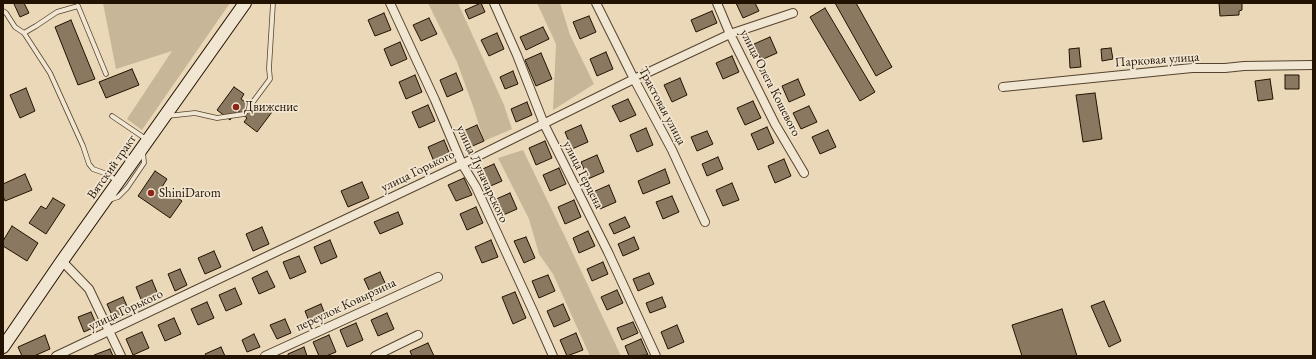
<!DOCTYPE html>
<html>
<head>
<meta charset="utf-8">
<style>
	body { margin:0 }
	#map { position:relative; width:1316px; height:359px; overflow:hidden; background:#ead8b8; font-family:"EB Garamond",serif }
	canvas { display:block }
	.frame { position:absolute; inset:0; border:4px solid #221201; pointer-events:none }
</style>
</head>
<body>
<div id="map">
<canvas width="1316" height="359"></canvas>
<div class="frame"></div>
</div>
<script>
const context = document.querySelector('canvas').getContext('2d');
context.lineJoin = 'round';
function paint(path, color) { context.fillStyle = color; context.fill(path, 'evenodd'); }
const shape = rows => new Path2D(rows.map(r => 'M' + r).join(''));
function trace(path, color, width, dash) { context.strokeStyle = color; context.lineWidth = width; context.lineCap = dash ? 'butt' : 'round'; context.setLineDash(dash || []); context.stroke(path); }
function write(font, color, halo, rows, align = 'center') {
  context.font = font + ' "EB Garamond",serif'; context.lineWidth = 3.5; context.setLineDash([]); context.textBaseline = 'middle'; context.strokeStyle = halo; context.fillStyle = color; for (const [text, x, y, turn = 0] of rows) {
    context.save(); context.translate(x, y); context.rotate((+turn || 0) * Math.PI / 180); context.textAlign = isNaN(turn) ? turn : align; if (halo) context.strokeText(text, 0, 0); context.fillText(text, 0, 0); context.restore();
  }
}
paint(shape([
	[103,3,230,3,142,130,127,119,172,51,116,69],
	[428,3,458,3,504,105,512,129,484,141,474,109,457,62],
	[537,3,560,3,570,35,594,84,553,110,556,44],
	[523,150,567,241,621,356,590,356,553,274,539,254,529,219,498,158]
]), '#c8b699');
const building = shape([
	[15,3,24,3,29,13,20,17,14,4,15,3],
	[481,3,485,12,469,19,465,10,481,3],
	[736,3,755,3,759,11,743,18,736,3],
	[835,3,856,3,892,67,876,76,835,3],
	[1219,3,1242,3,1242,10,1239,11,1239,15,1220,16,1219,3],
	[825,8,875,92,860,101,810,17,825,8],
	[712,11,717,23,696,32,691,20,712,11],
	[384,13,391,30,375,36,368,20,384,13],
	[589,16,596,32,580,39,573,22,589,16],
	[429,18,437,34,421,41,413,25,429,18],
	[71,20,95,79,78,85,55,27,71,20],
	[543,27,549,39,526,50,520,37,543,27],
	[497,33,504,49,489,56,481,40,497,33],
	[770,37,777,53,761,60,754,44,770,37],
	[400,42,407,59,391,66,384,49,400,42],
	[1079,48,1081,67,1070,68,1069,49,1079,48],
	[1111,48,1113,59,1102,61,1101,49,1111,48],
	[606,52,613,69,597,76,590,59,606,52],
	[541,53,552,79,536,86,525,60,541,53],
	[732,56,739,72,723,79,716,63,732,56],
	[132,69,139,85,106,98,99,82,132,69],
	[513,71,518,84,505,89,500,77,513,71],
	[456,73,463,90,447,97,440,80,456,73],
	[415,75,422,92,406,99,399,82,415,75],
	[1285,75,1299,75,1299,89,1285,89,1285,75],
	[680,78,687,95,672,102,664,85,680,78],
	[798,79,805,95,789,102,782,86,798,79],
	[1270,79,1273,99,1258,101,1255,81,1270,79],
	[234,87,244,94,241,99,256,110,261,104,272,112,257,132,244,122,247,118,237,110,230,120,217,110,234,87],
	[26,88,35,111,20,118,10,95,26,88],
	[1095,93,1102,139,1083,142,1076,95,1095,93],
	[628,99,636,115,620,122,612,106,628,99],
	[753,101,761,118,745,125,737,108,753,101],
	[527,102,532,115,516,122,511,109,527,102],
	[428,105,435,121,419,128,412,112,428,105],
	[809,106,817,122,801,129,793,113,809,106],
	[477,125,484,141,468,148,461,132,477,125],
	[581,125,588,142,572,149,565,132,581,125],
	[767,127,774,143,758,150,751,134,767,127],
	[646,128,653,145,637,152,630,135,646,128],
	[828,130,836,147,820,154,812,137,828,130],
	[707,131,713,144,697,151,691,137,707,131],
	[444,140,451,157,435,164,428,147,444,140],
	[545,141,552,158,536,165,529,148,545,141],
	[597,155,604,172,588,179,581,162,597,155],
	[718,157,723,169,707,176,702,164,718,157],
	[784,159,791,176,775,183,768,166,784,159],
	[494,164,502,181,486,188,478,171,494,164],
	[559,168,566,184,550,191,543,175,559,168],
	[665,169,670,183,643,194,638,181,665,169],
	[155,171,167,179,162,187,182,201,170,218,138,196,155,171],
	[25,174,32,190,5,201,3,196,3,184,25,174],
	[464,178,472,195,456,201,448,185,464,178],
	[362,182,369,198,348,207,341,191,362,182],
	[732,183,739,200,723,206,716,190,732,183],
	[609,185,616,202,600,209,593,192,609,185],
	[510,193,517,209,501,216,494,200,510,193],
	[672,196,679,212,663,219,656,202,672,196],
	[53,198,65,205,46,234,29,223,41,206,46,209,53,198],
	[574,200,581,217,565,224,558,207,574,200],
	[476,207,483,223,467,230,460,214,476,207],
	[398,212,403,224,380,234,374,222,398,212],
	[625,217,630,227,614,234,609,224,625,217],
	[12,226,38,243,27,261,3,246,3,241,12,226],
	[262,227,269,244,253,251,246,234,262,227],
	[588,231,595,246,579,253,573,238,588,231],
	[526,237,535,258,524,263,514,241,526,237],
	[634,237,639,249,623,256,618,244,634,237],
	[330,240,337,257,321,264,314,247,330,240],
	[491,240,498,257,482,263,475,247,491,240],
	[214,251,221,267,205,274,198,258,214,251],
	[299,256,306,272,290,279,283,262,299,256],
	[603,262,608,274,592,281,587,269,603,262],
	[180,269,187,285,175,291,168,274,180,269],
	[267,271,275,287,259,294,252,278,267,271],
	[380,272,386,285,370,292,364,279,380,272],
	[649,273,654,284,638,291,633,279,649,273],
	[548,275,555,291,539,298,532,281,548,275],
	[152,280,159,297,143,304,136,287,152,280],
	[235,288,242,304,226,311,219,295,235,288],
	[617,290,623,303,607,310,601,297,617,290],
	[515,292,526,318,513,324,502,297,515,292],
	[123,297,130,313,114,320,107,304,123,297],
	[662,297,666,307,650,313,646,303,662,297],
	[1104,301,1121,341,1109,347,1091,306,1104,301],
	[207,302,214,318,198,325,191,309,207,302],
	[321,304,326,317,310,324,305,311,321,304],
	[563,304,570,320,554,327,547,311,563,304],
	[1062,309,1077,356,1022,356,1012,325,1062,309],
	[91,312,97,326,84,332,78,317,91,312],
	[387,313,394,329,378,336,371,320,387,313],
	[174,318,181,334,165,341,158,325,174,318],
	[285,319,291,333,277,339,270,325,285,319],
	[633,322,638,333,622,340,617,328,633,322],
	[356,323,363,340,347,347,340,330,356,323],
	[677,325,684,342,668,349,661,332,677,325],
	[142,332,149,348,133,355,126,339,142,332],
	[576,333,583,350,567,356,560,340,576,333],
	[254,334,260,347,247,352,242,340,254,334],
	[45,335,50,349,34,356,22,356,18,347,45,335],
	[329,335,336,352,326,356,319,356,313,342,329,335],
	[641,339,648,355,629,356,625,346,641,339],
	[428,343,434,356,412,356,410,351,428,343],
	[221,347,225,356,206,356,205,354,221,347],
	[304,347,307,356,288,356,288,354,304,347],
	[110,349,113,356,94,356,94,355,110,349]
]);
paint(building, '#8a7960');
trace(building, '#221201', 1);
const service = shape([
	[3,11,6,13,15,27,24,33,36,26,57,12,78,6,106,74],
	[24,33,50,73,83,146,89,164,93,169,107,174,117,181],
	[112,116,146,139],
	[167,116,195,113,217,118,244,114,270,79,269,68,273,3],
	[109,200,118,197,127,188,144,163,143,152]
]);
const minor = shape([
	[390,3,435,100,462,164,476,187,533,311,553,356],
	[494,3,517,55,544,124,608,252,656,356],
	[596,3,634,79,672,150,705,222],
	[717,3,730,34,775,124,804,173],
	[1003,87,1192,68,1225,68,1244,66,1313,65],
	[62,261,89,289,121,356],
	[56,356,462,164,634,79,730,34,793,13],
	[265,356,438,277],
	[375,356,418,335]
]);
const secondary = shape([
	[3,347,62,261,245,3]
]);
trace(service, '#54442f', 5.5);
trace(minor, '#54442f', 10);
trace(secondary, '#221201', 14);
trace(service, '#f1e6d1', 4);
trace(minor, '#f1e6d1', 8);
trace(secondary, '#f1e6d1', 12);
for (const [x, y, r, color] of [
	[236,107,4,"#8f2418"],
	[151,193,4,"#8f2418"]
]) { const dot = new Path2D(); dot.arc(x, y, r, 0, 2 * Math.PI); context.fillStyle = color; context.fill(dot); trace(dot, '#f1e6d1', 1.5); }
write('13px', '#221201', '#f1e6d1', [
	["Парковая улица",1157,60,-4],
	["улица Олега Кошевого",770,83,63],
	["Трактовая улица",662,106,62],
	["Вятский тракт",112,167,-55],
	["улица Горького",418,171,-26],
	["улица Луначарского",482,174,65],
	["улица Герцена",583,175,63],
	["переулок Ковырзина",346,305,-25],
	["улица Горького",126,310,-25]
]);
write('13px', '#221201', '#f1e6d1', [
	["Движение",244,107],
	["ShiniDarom",159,193]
], 'left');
</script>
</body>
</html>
